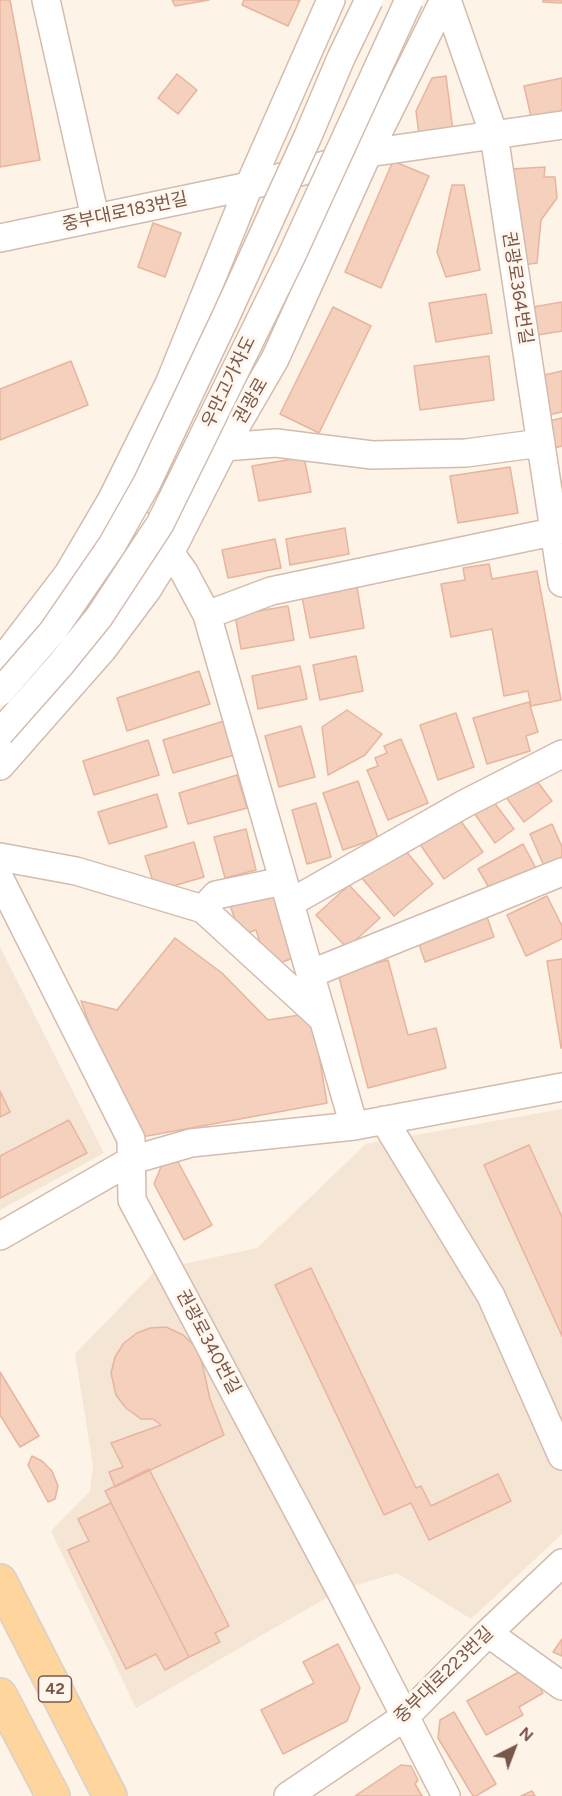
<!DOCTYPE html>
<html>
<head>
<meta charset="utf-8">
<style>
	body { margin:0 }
	#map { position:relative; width:562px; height:1796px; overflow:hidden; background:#fdf3e7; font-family:Figtree,sans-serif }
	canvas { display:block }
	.north { position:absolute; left:484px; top:1718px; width:60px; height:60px; -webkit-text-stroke:4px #fff7ee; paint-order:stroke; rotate:42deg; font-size:16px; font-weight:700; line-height:24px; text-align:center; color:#79584a }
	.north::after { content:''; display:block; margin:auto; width:21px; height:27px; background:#79584a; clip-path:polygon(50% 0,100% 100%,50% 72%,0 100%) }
</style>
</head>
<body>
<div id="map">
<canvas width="562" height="1796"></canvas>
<div class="north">N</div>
</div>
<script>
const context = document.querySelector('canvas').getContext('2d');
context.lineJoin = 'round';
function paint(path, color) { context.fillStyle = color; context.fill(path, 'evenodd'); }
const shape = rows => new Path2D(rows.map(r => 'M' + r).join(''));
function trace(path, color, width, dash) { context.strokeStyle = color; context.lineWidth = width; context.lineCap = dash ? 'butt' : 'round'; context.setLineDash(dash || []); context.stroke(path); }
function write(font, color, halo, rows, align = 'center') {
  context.font = font + ' Figtree,"Noto Sans KR",sans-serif'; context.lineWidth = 6; context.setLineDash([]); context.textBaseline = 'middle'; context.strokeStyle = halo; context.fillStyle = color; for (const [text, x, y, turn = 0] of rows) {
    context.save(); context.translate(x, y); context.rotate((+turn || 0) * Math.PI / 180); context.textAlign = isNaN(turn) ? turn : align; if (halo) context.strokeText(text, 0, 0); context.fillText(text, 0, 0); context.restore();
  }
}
paint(shape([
	[0,947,104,1153,0,1210],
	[562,1109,562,1534,471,1619,397,1573,340,1590,136,1708,51,1531,90,1491,93,1465,75,1354,156,1270,257,1248,366,1144]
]), '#f5e5d5');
const building = shape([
	[0,0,10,0,40,160,0,167,0,0],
	[172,0,209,0,175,6,172,0],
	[244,0,300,0,288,26,242,5,244,0],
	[543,0,562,0,562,3,543,2,543,0],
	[177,74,197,90,178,114,158,98,177,74],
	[446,76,453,131,419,135,416,111,432,78,446,76],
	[562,78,562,114,532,121,524,86,562,78],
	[393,161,429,176,381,288,345,272,393,161],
	[545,167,544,177,555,177,557,198,541,220,537,263,523,265,511,169,545,167],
	[452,185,464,185,480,270,446,277,437,252,452,185],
	[153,223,181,233,165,277,138,267,153,223],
	[486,294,492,333,436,342,429,303,486,294],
	[562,302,562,331,538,335,533,307,562,302],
	[333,307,371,326,319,433,280,414,333,307],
	[489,356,494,400,420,410,414,366,489,356],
	[71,361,88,405,0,440,0,389,71,361],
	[562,371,562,412,548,415,540,376,562,371],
	[562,418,562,446,554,448,549,421,562,418],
	[304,457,311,492,259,501,252,466,304,457],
	[510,467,518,513,458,523,450,476,510,467],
	[345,528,349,554,290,565,286,539,345,528],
	[275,539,281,568,228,578,222,550,275,539],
	[489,564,492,579,537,571,561,700,531,706,528,691,504,696,492,629,451,637,441,584,465,580,463,568,489,564],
	[357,587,364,628,310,638,302,597,357,587],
	[288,606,294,640,241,649,235,615,288,606],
	[356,656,363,691,320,700,313,665,356,656],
	[300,666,307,699,258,709,252,676,300,666],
	[199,671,210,704,127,731,117,698,199,671],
	[529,702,538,732,526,736,530,751,487,764,473,718,529,702],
	[347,710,382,734,365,755,328,775,322,727,347,710],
	[456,713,474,767,438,780,420,725,456,713],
	[224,721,234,755,173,773,163,740,224,721],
	[301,726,315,777,279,787,265,736,301,726],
	[401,739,428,803,388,820,367,770,378,766,375,758,387,753,384,746,401,739],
	[148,740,159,775,94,795,83,761,148,740],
	[530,772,552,801,524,822,503,793,530,772],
	[237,775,247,808,188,824,179,793,237,775],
	[358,781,378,838,343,850,323,793,358,781],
	[157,794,167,827,109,844,98,812,157,794],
	[490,797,514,829,495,843,472,810,490,797],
	[316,803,331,857,307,864,292,810,316,803],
	[453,810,483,852,444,879,415,837,453,810],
	[552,824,562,847,562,866,547,873,530,834,552,824],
	[246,829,256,870,225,878,214,837,246,829],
	[194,842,204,877,156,891,145,856,194,842],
	[400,844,433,884,394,916,361,877,400,844],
	[523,844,538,872,494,896,478,869,523,844],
	[349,885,380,918,347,948,316,915,349,885],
	[280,888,302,955,268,967,256,930,240,935,230,905,280,888],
	[547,896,562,926,562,939,526,956,507,915,547,896],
	[486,914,494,937,425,962,417,938,486,914],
	[175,938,222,973,268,1020,312,1013,327,1103,131,1139,81,1001,117,1010,175,938],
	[562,959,562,1048,561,1048,547,961,562,959],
	[388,960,408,1035,436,1028,446,1068,368,1088,338,973,388,960],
	[0,1091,10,1112,0,1117,0,1091],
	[69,1120,87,1153,0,1198,0,1156,69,1120],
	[529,1145,562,1217,562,1336,484,1165,529,1145],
	[177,1160,212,1225,184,1240,154,1184,163,1162,177,1160],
	[311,1268,416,1488,421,1486,431,1506,498,1474,511,1501,429,1540,411,1503,384,1515,275,1285,311,1268],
	[166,1327,183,1335,196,1347,202,1363,210,1399,224,1435,115,1487,109,1472,123,1467,111,1443,161,1425,153,1419,141,1419,126,1408,116,1395,111,1373,115,1357,124,1343,137,1333,150,1328,166,1327],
	[0,1372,39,1436,20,1447,0,1415,0,1372],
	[32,1456,42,1461,52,1471,58,1486,55,1499,48,1502,28,1465,32,1456],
	[149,1469,229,1626,215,1633,220,1642,189,1657,105,1491,149,1469],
	[111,1503,189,1657,165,1670,156,1654,126,1669,68,1550,89,1541,78,1519,111,1503],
	[562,1639,562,1656,553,1652,562,1639],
	[338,1644,360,1688,347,1721,283,1754,261,1710,314,1683,303,1662,338,1644],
	[528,1667,543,1693,519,1707,523,1715,486,1735,467,1701,528,1667],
	[454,1712,496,1784,476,1796,473,1796,438,1738,440,1720,454,1712],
	[401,1765,411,1766,418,1780,415,1784,422,1796,355,1796,401,1765],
	[532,1791,535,1796,521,1796,532,1791]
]);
paint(building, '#f4d0bd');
trace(building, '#e7b59d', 1.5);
const minor = shape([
	[46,0,95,217],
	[447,0,494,135,562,583],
	[0,238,249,186,368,153,562,125],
	[224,447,276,443,372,455,466,453,541,443],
	[112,499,170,553,184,572,207,615,354,1126],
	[207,615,271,591,562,530],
	[0,663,68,574,112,499,169,384,249,186,331,0],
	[0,766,103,649,147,590,170,553,224,447,275,359,368,153,444,0],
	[0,857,76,871,203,909,216,895,283,881],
	[0,879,131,1139,132,1200,340,1590,446,1796],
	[290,903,464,804,562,754],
	[203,909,323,1019],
	[310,974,562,872],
	[384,1120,491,1296,562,1456],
	[0,1236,132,1160,191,1143,354,1126,562,1087],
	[488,1633,562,1686],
	[288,1796,406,1716,488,1633,562,1563]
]);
const major = shape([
	[0,1581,110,1796],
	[0,1695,53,1796]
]);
trace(minor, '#d3bcae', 30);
trace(major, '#d9d0cc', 36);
trace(minor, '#fff', 27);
trace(major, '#fed59d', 33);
const minorBridge = shape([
	[0,692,53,631,112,545,147,483,226,316,308,136,341,58,369,0],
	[0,733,61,664,99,617,160,524,291,257,409,0]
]);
trace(minorBridge, '#d3bcae', 30, []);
trace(minorBridge, '#fff', 27);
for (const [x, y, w] of [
	[55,1689,33]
]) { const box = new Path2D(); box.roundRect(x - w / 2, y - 13, w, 26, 4.5); context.fillStyle = '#fff7ee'; context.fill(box); trace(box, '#79584a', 1.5); }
write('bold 16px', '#79584a', null, [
	["42",55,1689]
]);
write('18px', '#79584a', '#fff7ee', [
	["중부대로183번길",125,212,-12],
	["권광로364번길",517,288,81],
	["우만고가차도",229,382,-64],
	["권광로",251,401,-60],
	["권광로340번길",208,1342,62],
	["중부대로223번길",444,1675,-44]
]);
</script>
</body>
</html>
